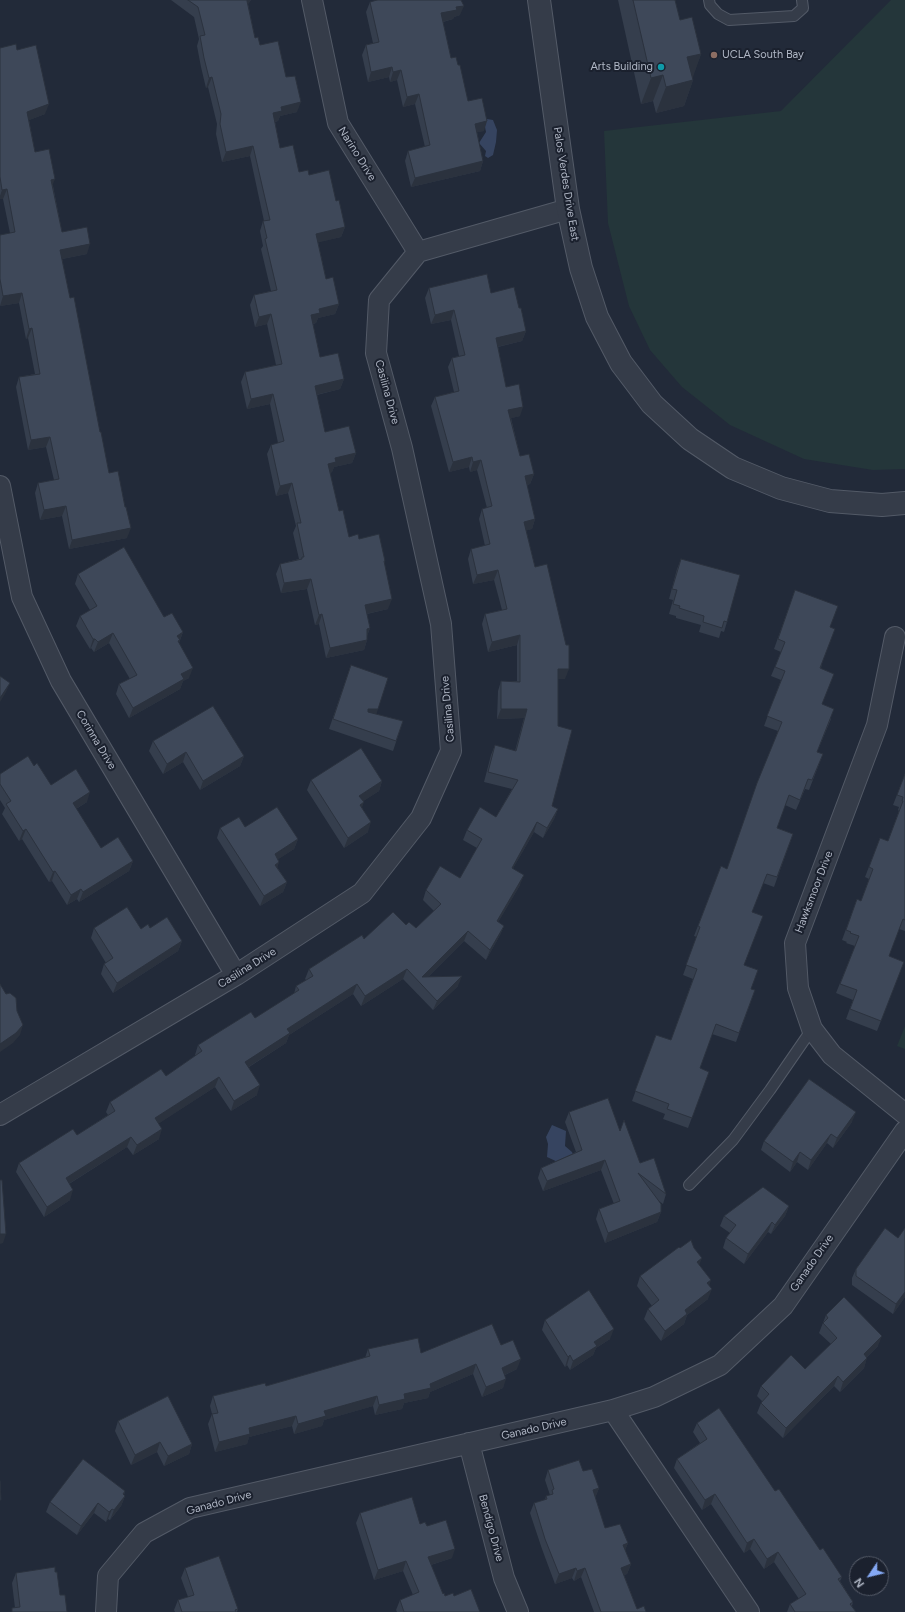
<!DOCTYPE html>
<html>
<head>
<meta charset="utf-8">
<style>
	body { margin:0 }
	#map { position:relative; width:905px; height:1612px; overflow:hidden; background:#222a39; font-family:Figtree,sans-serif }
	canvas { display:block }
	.north { position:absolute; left:849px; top:1556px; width:40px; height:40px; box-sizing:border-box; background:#1b212e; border:1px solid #575d6a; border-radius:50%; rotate:235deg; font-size:11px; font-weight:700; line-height:16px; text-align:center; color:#b0b7c5 }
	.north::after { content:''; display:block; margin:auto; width:14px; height:18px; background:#85a9f5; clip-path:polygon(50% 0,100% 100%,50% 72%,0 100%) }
</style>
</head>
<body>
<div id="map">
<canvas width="905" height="1612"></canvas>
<div class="north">N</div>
</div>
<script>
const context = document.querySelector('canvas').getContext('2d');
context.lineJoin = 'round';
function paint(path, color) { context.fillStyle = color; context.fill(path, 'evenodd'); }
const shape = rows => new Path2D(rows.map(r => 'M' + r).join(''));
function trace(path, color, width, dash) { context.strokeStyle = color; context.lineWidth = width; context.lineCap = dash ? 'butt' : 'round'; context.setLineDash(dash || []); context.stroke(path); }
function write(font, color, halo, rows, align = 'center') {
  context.font = font + ' Figtree,sans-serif'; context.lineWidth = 4; context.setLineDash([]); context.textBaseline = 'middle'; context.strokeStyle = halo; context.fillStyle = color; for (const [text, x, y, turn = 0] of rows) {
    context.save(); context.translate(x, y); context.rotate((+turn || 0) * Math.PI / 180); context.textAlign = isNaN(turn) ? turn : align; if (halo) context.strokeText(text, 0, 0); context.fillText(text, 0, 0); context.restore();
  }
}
paint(shape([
	[891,0,905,0,905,469,873,470,804,459,730,425,682,387,650,350,629,306,608,223,604,131,781,111],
	[905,1026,905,1049,897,1046]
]), '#24363a');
paint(shape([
	[487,119,493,120,497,130,496,142,493,155,488,158,485,156,486,151,479,143,486,132,484,122],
	[552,1125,566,1131,565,1146,572,1152,574,1158,560,1163,547,1157,548,1144,546,1137]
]), '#364460');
const service = shape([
	[709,0,710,5,718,14,729,20,794,16,803,8,802,0],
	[689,1185,733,1140,770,1090,812,1029]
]);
const minor = shape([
	[312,0,338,123,418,252],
	[0,486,22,597,61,681,236,975],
	[895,637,877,725,795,943,798,988,812,1029,832,1055,905,1114],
	[0,1115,236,975,362,893,421,818,451,751,441,624,402,448,376,353,379,300,418,252,568,209],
	[613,1410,749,1612],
	[469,1443,504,1578,518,1612],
	[106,1612,108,1576,144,1533,190,1508,613,1410,654,1397,720,1365,783,1306,905,1131]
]);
const tertiary = shape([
	[539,0,568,209,581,268,597,317,621,363,652,404,690,439,733,468,781,488,830,501,882,505,905,503]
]);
trace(service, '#535a67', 12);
trace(minor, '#535a67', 22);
trace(tertiary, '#535a67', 24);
trace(service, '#353c49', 10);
trace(minor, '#353c49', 20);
trace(tertiary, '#353c49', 22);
paint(shape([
	[171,0,251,0,248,4,255,38,260,45,286,77,297,112,280,116,278,121,275,122,280,148,299,172,309,175,336,201,345,227,341,237,318,242,326,279,339,304,335,314,318,318,316,323,313,324,320,357,344,379,340,389,317,395,325,432,356,453,352,463,334,467,332,472,330,473,339,511,349,537,359,539,385,561,384,563,388,609,367,614,370,628,367,636,367,640,364,650,326,658,319,624,315,625,307,589,281,593,276,574,280,564,299,559,293,533,296,526,288,493,276,496,267,454,271,445,278,443,270,404,247,409,241,382,245,372,276,365,267,324,255,327,250,305,254,295,271,291,261,249,263,246,260,231,263,221,264,221,250,156,222,162,216,134,217,124,208,87,206,88,201,67,197,46,199,39,194,17],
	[618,0,675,0,680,20,701,54,692,78,693,80,684,106,656,113,653,101,641,104],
	[370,2,460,15,454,17,453,19,443,22,451,58,458,65,468,101,484,131,477,132,483,161,480,171,411,187,405,161,408,151,425,147,415,104,403,107,397,80,390,82,389,77,368,82,362,55,366,45,373,43,366,12],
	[0,48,17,50,45,114,29,120,35,152,53,186,62,232,87,254,62,259,70,298,109,473,127,538,69,549,62,516,40,520,35,493,38,483,54,480,46,447,28,450,16,387,19,377,35,374,28,338,26,339,19,303,0,306,0,235,10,233,3,199,0,199],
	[429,288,491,293,519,308,526,331,522,341,498,347,506,387,520,416,511,418,520,456,534,474,530,484,527,485,535,519,532,529,526,530,535,567,565,679,558,679,552,806,558,809,554,819,543,838,534,832,513,868,520,885,498,922,504,926,500,935,486,960,464,941,428,977,458,986,433,1010,403,979,361,1006,353,994,289,1035,286,1043,249,1067,257,1095,231,1111,215,1087,159,1123,159,1139,133,1155,127,1147,69,1184,70,1200,44,1217,16,1172,19,1163,77,1135,108,1115,106,1112,110,1102,166,1076,195,1056,195,1055,198,1045,255,1018,294,994,296,986,306,980,305,979,309,969,364,939,406,925,416,928,434,911,423,900,426,890,460,878,477,848,463,840,467,830,496,817,512,789,484,782,491,755,495,745,515,751,524,718,497,719,498,691,501,681,517,681,517,645,488,652,482,624,485,614,502,610,494,580,473,584,468,559,471,549,485,546,479,519,482,509,487,508,477,470,470,472,469,467,449,472,431,406,435,397,454,392,448,367,452,358,459,356,451,320,431,324,425,298],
	[681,559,727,622,724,632,721,631,719,638,699,632,701,625,676,618,676,616,669,614,673,600,669,599,677,569],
	[78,574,164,617,183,632,179,643,189,678,183,681,180,689,129,718,116,694,119,684,130,679,109,643,94,652,91,648,90,649,76,626,80,616,90,610,75,584],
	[795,590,830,627,821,668,822,704,831,719,817,752,823,754,809,790,805,789,796,810,785,805,777,828,793,834,774,887,763,883,752,912,744,965,751,989,755,990,736,1042,712,1034,700,1068,709,1072,688,1128,663,1119,665,1114,632,1101,656,1035,671,1040,693,979,683,975,697,937,694,936,721,866,727,869,778,731,764,726,781,680,771,676,781,652,774,649],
	[351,665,376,714,403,721,393,751,329,729],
	[153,741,244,756,240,766,200,790,183,762,163,774,149,751],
	[34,766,51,785,87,802,76,809,101,848,133,861,129,871,79,902,77,899,67,905,52,881,49,882,22,839,19,841,2,814,5,808,0,800,0,774],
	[905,774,905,931,899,929,889,956,904,962,877,1031,846,1019,853,1000,836,993,855,946,846,943,847,942,842,940,857,899,861,901,869,879,865,877,880,838,888,841,899,811,898,810,899,807,893,805],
	[311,780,382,781,379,791,363,801,362,807,368,832,344,848,307,790],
	[245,827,298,839,294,849,278,859,279,862,277,867,287,882,283,892,260,906,217,838,220,828],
	[94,928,150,928,182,941,178,951,113,993,101,974,104,964,106,963,91,938],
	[569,1112,620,1131,640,1163,666,1194,663,1204,659,1201,661,1212,657,1222,605,1243,596,1219,599,1209,614,1204,601,1170,543,1191,538,1178,541,1168,576,1152,565,1122],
	[852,1122,833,1148,827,1143,808,1170,797,1162,790,1172,761,1150,764,1141],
	[789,1206,785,1216,771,1234,768,1232,744,1264,723,1248,726,1238,730,1233,720,1226,724,1216],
	[905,1228,905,1297,893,1314,852,1285,852,1278,856,1269,898,1238],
	[699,1265,709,1286,708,1299,687,1315,684,1324,661,1341,644,1319,648,1309,652,1306,637,1286,640,1276],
	[826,1315,878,1346,867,1357,864,1368,840,1392,834,1386,783,1438,757,1413,761,1403,762,1401,757,1396,761,1386,805,1369,831,1344,819,1333],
	[545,1320,610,1339,596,1348,593,1355,570,1370,567,1365,565,1367,542,1330],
	[501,1345,517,1369,505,1375,503,1388,482,1397,473,1374,430,1392,428,1398,404,1403,402,1409,375,1415,373,1406,324,1420,322,1426,294,1434,292,1426,249,1437,247,1444,215,1452,208,1424,212,1414,210,1406,213,1396,266,1386,365,1358,368,1349,421,1353],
	[118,1421,192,1444,189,1454,164,1466,157,1452,131,1465,115,1431],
	[697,1423,775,1491,820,1550,842,1577,840,1581,853,1602,852,1606,856,1612,787,1612,790,1604,799,1599,774,1562,764,1569,750,1549,744,1553,711,1504,702,1510,674,1468,677,1459,700,1443,693,1432],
	[548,1470,583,1471,599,1488,595,1498,605,1528,628,1543,625,1550,631,1564,627,1574,624,1575,637,1609,646,1612,594,1612,581,1577,574,1581,572,1578,555,1584,542,1549,530,1513,534,1503,545,1500,546,1496,550,1495,545,1480],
	[125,1491,124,1495,125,1496,121,1506,110,1520,108,1519,106,1522,94,1513,77,1535,46,1512,50,1502],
	[360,1513,420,1524,427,1526,452,1558,431,1565,443,1594,445,1596,454,1596,480,1612,397,1612,396,1610,400,1600,413,1595,403,1571,374,1580,356,1523],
	[185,1568,238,1609,237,1612,175,1612,174,1610,178,1600,188,1597,181,1578],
	[55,1572,60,1595,67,1612,15,1608,12,1583,16,1573]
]), '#353e4d');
paint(shape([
	[247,0,251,0,243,11],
	[464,6,460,15,454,17,453,19,437,23,441,13,456,7],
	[701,54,692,80,687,57],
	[392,67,389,77,368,82,371,72],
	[401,70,397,80,390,82,393,72],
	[663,75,653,101,641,104,651,78],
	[212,77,208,87,206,88,209,78],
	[693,80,684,106,656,113,666,87],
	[419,94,415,104,403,107,407,97],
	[301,102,297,112,280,116,278,121,269,123,273,113,281,107],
	[49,104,45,114,24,122,27,112],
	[487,121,484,131,472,133,475,124],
	[253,146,250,156,222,162,226,152],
	[483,161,480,171,411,187,415,178],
	[55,179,51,189,51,180],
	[7,189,3,199,0,199,0,196,2,190],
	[345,227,341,237,312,244,316,234],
	[90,244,87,254,57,260,60,250],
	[22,293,19,303,0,306,3,296],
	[339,304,335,314,318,318,316,323,307,325,311,315,319,309],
	[454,310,451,320,431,324,435,315],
	[271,314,267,324,255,327,259,317],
	[32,328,28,338,26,339,29,329],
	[526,331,522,341,492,348,496,338],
	[344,379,340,389,311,396,315,386],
	[273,394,270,404,247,409,251,399],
	[523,407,520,416,505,420,508,410],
	[50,437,46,447,28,450,31,440],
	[356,453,352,463,334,467,332,472,324,474,328,464,335,458],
	[472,457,469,467,449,472,453,462],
	[481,460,477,470,470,472,473,462],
	[534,474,530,484,521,486,525,476],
	[292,483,288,493,276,496,280,486],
	[66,506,62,516,40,520,44,510],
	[535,519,532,529,521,532,524,522],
	[131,528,127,538,69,549,72,540],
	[498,570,494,580,473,584,477,575],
	[311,579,307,589,281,593,284,583],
	[392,599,388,609,361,615,365,605],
	[322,614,319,624,315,625,319,615],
	[370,628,366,638,367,629],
	[183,632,179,642,176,650,177,636],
	[113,633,109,643,94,652,98,642],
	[520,635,517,645,488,652,492,642],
	[93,639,95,639,91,648,90,649],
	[367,640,364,650,326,658,330,648],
	[193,668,189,678,183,681,180,689,129,718,133,708,181,674],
	[558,669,569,669,565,679,555,679],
	[10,683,6,692,0,702,0,698],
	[368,709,378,709,375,719,365,719],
	[501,709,527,709,524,718,497,719],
	[186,752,183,762,163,774,167,764],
	[244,756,240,766,200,790,203,781],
	[382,781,379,791,356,806,359,796],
	[90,792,87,802,69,813,73,803],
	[364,802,360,812,360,805],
	[558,809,554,819,543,838,547,828],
	[371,822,368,832,344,848,348,838],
	[537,822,534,832,508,877,512,868],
	[26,829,22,839,19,841,23,831],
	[298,839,294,849,271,864,275,854],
	[133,861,129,871,79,902,83,892],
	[279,862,276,872,275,865],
	[55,871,52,881,49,882,53,872],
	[524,875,520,885,493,931,497,921],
	[287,882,283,892,260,906,264,896],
	[81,889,77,899,67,905,71,895],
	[504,926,500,935,486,960,490,950],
	[468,931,464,941,421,984,422,977],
	[182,941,178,951,113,993,117,983],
	[407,969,403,979,361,1006,365,996],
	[462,976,458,986,433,1010,437,1001],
	[357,984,353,994,289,1035,286,1043,242,1071,245,1062,287,1029],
	[23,1025,20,1035,13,1043,0,1052,0,1044],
	[219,1077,215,1087,152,1128,155,1118],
	[260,1085,257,1095,231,1111,234,1101],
	[856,1112,852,1122,833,1148,837,1138],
	[162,1129,159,1139,133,1155,137,1145],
	[831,1134,827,1143,808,1170,811,1160],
	[131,1137,127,1147,62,1188,66,1178],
	[800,1152,797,1162,790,1172,793,1162],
	[605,1160,601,1170,543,1191,547,1181],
	[73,1190,70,1200,44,1217,47,1207],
	[789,1206,785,1216,771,1234,775,1225],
	[661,1212,657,1222,605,1243,608,1233],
	[772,1222,768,1232,744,1264,748,1254],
	[0,1234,6,1234,3,1243,0,1244],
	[702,1258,698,1268,697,1262],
	[711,1280,708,1290,707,1283],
	[712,1289,708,1299,687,1315,684,1324,661,1341,665,1331,685,1310],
	[905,1292,905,1297,893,1314,896,1304],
	[614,1329,610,1339,596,1348,593,1355,570,1370,573,1361,594,1342],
	[882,1336,878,1346,860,1364,864,1354],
	[570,1355,567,1365,565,1367,568,1357],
	[867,1358,864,1368,840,1392,843,1382],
	[521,1359,517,1369,498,1378,502,1368],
	[476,1364,473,1374,430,1392,428,1398,404,1403,402,1409,375,1415,379,1405,404,1394],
	[838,1376,834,1386,783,1438,786,1428],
	[506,1379,503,1388,482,1397,486,1387],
	[377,1396,373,1406,324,1420,322,1426,294,1434,298,1424,324,1411],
	[296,1416,292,1426,249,1437,247,1444,215,1452,219,1442,249,1428],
	[160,1442,157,1452,131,1465,135,1455],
	[192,1444,189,1454,164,1466,168,1456],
	[599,1488,595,1498,593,1490],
	[125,1491,122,1499,125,1496,121,1506,110,1520,114,1510,123,1494],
	[715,1494,711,1504,702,1510,705,1500],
	[98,1503,94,1513,77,1535,81,1526],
	[112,1509,108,1519,106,1522,109,1512],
	[754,1539,750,1549,744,1553,747,1543],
	[628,1543,624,1553,623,1545],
	[455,1549,452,1558,424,1567,428,1557],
	[778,1552,774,1562,764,1569,767,1559],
	[406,1561,403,1571,374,1580,378,1570],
	[631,1564,627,1574,618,1577,621,1568],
	[576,1568,572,1578,555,1584,559,1574],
	[585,1568,581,1577,574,1581,577,1571]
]), '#2b323e');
const building = shape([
	[188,0,247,0,247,1,255,38,258,37,260,45,278,41,286,77,295,76,301,102,281,107,282,111,273,113,280,148,293,145,299,172,308,170,309,175,329,170,336,201,339,200,345,227,316,234,326,279,333,277,339,304,319,309,320,313,311,315,320,357,338,353,344,379,315,386,325,432,349,426,356,453,335,458,336,462,328,464,339,511,343,510,349,537,358,534,359,539,379,534,385,561,384,561,392,599,365,605,370,628,367,629,367,640,330,648,322,614,319,615,311,579,284,583,280,564,302,559,302,557,304,557,297,523,301,523,292,483,280,486,271,445,284,441,273,394,251,399,245,372,282,364,271,314,259,317,254,295,277,290,265,239,267,238,263,221,270,220,253,146,226,152,220,124,221,114,212,77,209,78,204,58,200,36,205,35,198,7,188,0],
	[377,0,461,0,464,6,456,7,457,10,441,13,451,58,456,57,458,65,460,65,468,101,482,98,487,121,475,124,483,161,415,178,408,151,430,145,419,94,407,97,401,70,393,72,392,67,371,72,366,45,379,42,370,2,377,0],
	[633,0,675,0,680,20,692,17,701,54,687,57,693,80,666,87,663,75,651,78,633,0],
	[16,44,17,50,36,45,49,104,27,112,35,152,49,149,55,179,51,180,62,232,87,227,90,244,60,250,70,298,74,297,100,432,101,432,109,473,118,471,125,507,126,507,131,528,72,540,66,506,44,510,38,483,59,479,50,437,31,440,24,404,19,377,40,374,32,328,29,329,22,293,3,296,0,279,0,235,15,232,7,189,2,190,0,177,0,48,16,44],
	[487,274,491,293,514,287,519,308,521,308,526,331,496,338,506,387,519,384,523,407,508,410,520,456,529,454,534,474,525,476,535,519,524,522,535,567,547,564,566,645,569,645,569,669,558,669,558,726,572,730,552,806,558,809,547,828,537,822,512,868,524,875,497,921,504,926,490,950,468,931,422,977,462,976,437,1001,407,969,365,996,357,984,287,1029,290,1033,245,1062,260,1085,234,1101,219,1077,155,1118,162,1129,137,1145,131,1137,66,1178,73,1190,47,1207,19,1163,73,1129,77,1135,115,1111,110,1102,161,1069,166,1076,202,1051,198,1045,251,1012,255,1018,299,990,296,986,313,976,309,969,362,935,364,939,393,912,406,925,409,922,416,928,441,904,426,890,440,866,460,878,482,839,467,830,480,807,496,817,518,780,488,772,495,745,516,751,527,709,501,709,501,681,520,682,520,635,492,642,485,614,507,609,498,570,477,575,471,549,490,544,482,509,492,506,481,460,473,462,472,457,453,462,435,397,459,391,452,358,465,355,454,310,435,315,429,288,487,274],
	[124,547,164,617,172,613,183,632,177,636,180,640,178,641,193,668,181,674,184,679,133,708,119,684,137,675,113,633,98,642,95,639,93,639,80,616,97,606,78,574,124,547],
	[681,559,740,575,727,622,724,621,722,628,703,622,704,616,679,608,680,606,673,604,677,590,672,589,681,559],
	[795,590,838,606,830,627,835,629,820,668,834,674,822,704,834,709,817,752,823,754,812,780,808,779,800,800,789,795,777,828,793,834,777,877,767,874,752,912,763,916,744,965,758,970,751,989,755,990,739,1033,716,1024,700,1068,709,1072,692,1118,667,1109,669,1104,635,1091,656,1035,671,1040,697,969,686,965,700,927,698,926,721,866,727,869,757,783,782,722,767,716,785,671,775,667,785,642,778,639,795,590],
	[351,665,388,678,378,709,368,709,368,712,403,721,396,741,333,719,351,665],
	[0,676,10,683,0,698,0,676],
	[213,706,244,756,203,781,186,752,167,764,153,741,213,706],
	[361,748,382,781,359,796,364,802,360,805,371,822,348,838,311,780,361,748],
	[28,756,34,766,37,763,51,785,76,769,90,792,73,803,101,848,118,837,133,861,83,892,81,889,71,895,55,871,53,872,26,829,23,831,6,804,11,801,0,784,0,774,28,756],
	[905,774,905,920,903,919,889,956,904,962,881,1021,850,1009,857,990,840,984,859,936,850,933,851,932,846,930,857,899,861,901,873,869,869,867,880,838,888,841,903,801,902,801,903,797,897,795,905,774],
	[277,807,298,839,275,854,279,862,275,865,287,882,264,896,220,828,239,817,245,827,277,807],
	[127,907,141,929,148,924,150,928,167,917,182,941,117,983,104,964,113,958,94,928,127,907],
	[0,984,6,994,10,993,16,998,17,1011,23,1025,16,1033,0,1044,0,984],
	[809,1079,856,1112,837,1138,831,1134,811,1160,800,1152,793,1162,764,1141,809,1079],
	[608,1098,620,1131,624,1120,640,1163,654,1158,666,1194,638,1173,661,1204,661,1212,608,1233,599,1209,620,1201,605,1160,547,1181,541,1168,582,1150,569,1112,608,1098],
	[0,1180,2,1180,6,1234,0,1234,0,1180],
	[763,1187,789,1206,775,1225,772,1222,748,1254,726,1238,736,1225,724,1216,763,1187],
	[885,1228,898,1238,905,1228,905,1292,896,1304,856,1276,856,1269,885,1228],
	[691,1240,694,1248,702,1258,697,1262,711,1280,707,1283,712,1289,685,1310,687,1314,665,1331,648,1309,659,1300,640,1276,679,1247,680,1248,691,1240],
	[589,1290,614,1329,594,1342,597,1346,573,1361,570,1355,568,1357,545,1320,589,1290],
	[844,1297,882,1336,864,1354,867,1358,843,1382,838,1376,786,1428,761,1403,769,1394,761,1386,791,1355,805,1369,837,1338,823,1323,828,1318,826,1315,844,1297],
	[492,1324,501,1345,513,1340,521,1359,502,1368,506,1379,486,1387,476,1364,430,1384,431,1388,404,1394,405,1399,379,1405,377,1396,324,1411,326,1416,298,1424,296,1416,249,1428,250,1434,219,1442,212,1414,218,1413,213,1396,265,1383,266,1386,370,1356,368,1349,418,1338,421,1353,492,1324],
	[168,1396,192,1444,168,1456,160,1442,135,1455,118,1421,168,1396],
	[719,1408,775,1491,779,1489,820,1550,823,1548,842,1577,838,1579,853,1602,850,1604,856,1612,795,1612,790,1604,806,1594,778,1552,767,1559,754,1539,747,1543,715,1494,705,1500,677,1459,707,1439,697,1423,719,1408],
	[83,1459,125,1491,123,1494,125,1496,114,1510,112,1509,109,1512,98,1503,81,1526,50,1502,83,1459],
	[579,1460,583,1471,592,1469,599,1488,593,1490,605,1528,620,1524,628,1543,623,1545,631,1564,621,1568,637,1609,644,1606,646,1612,601,1612,585,1568,577,1571,576,1568,559,1574,545,1539,534,1503,547,1499,546,1496,553,1494,552,1490,554,1489,548,1470,579,1460],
	[0,1481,1,1500,0,1500,0,1481],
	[412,1497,420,1524,425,1522,427,1526,446,1520,455,1549,428,1557,443,1594,444,1593,445,1596,453,1593,454,1596,471,1589,480,1612,404,1612,400,1600,419,1592,406,1561,378,1570,360,1513,412,1497],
	[219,1556,238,1609,235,1610,236,1612,182,1612,178,1600,194,1595,185,1568,219,1556],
	[55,1567,55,1572,57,1572,60,1595,65,1595,67,1612,12,1612,12,1608,20,1607,16,1573,55,1567]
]);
paint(building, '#3e4859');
trace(building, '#2b323e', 1);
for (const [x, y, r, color] of [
	[714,55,4,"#8d6e63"],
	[661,67,4,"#0f9aa8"]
]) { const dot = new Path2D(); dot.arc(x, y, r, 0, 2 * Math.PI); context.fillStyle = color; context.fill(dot); trace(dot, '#1b212e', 1.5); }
write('11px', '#b0b7c5', '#1b212e', [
	["UCLA South Bay",722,55],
	["Arts Building",653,67,"right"]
], 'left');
write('11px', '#b0b7c5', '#1b212e', [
	["Narino Drive",357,154,58],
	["Palos Verdes Drive East",566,184,81],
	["Casilina Drive",387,392,75],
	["Casilina Drive",448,709,-95],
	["Corinna Drive",96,740,59],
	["Hawksmoor Drive",814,892,-69],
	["Casilina Drive",247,968,-32],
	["Ganado Drive",812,1263,-55],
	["Ganado Drive",534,1429,-13],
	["Ganado Drive",219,1503,-15],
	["Bendigo Drive",491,1528,75]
]);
</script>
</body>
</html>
